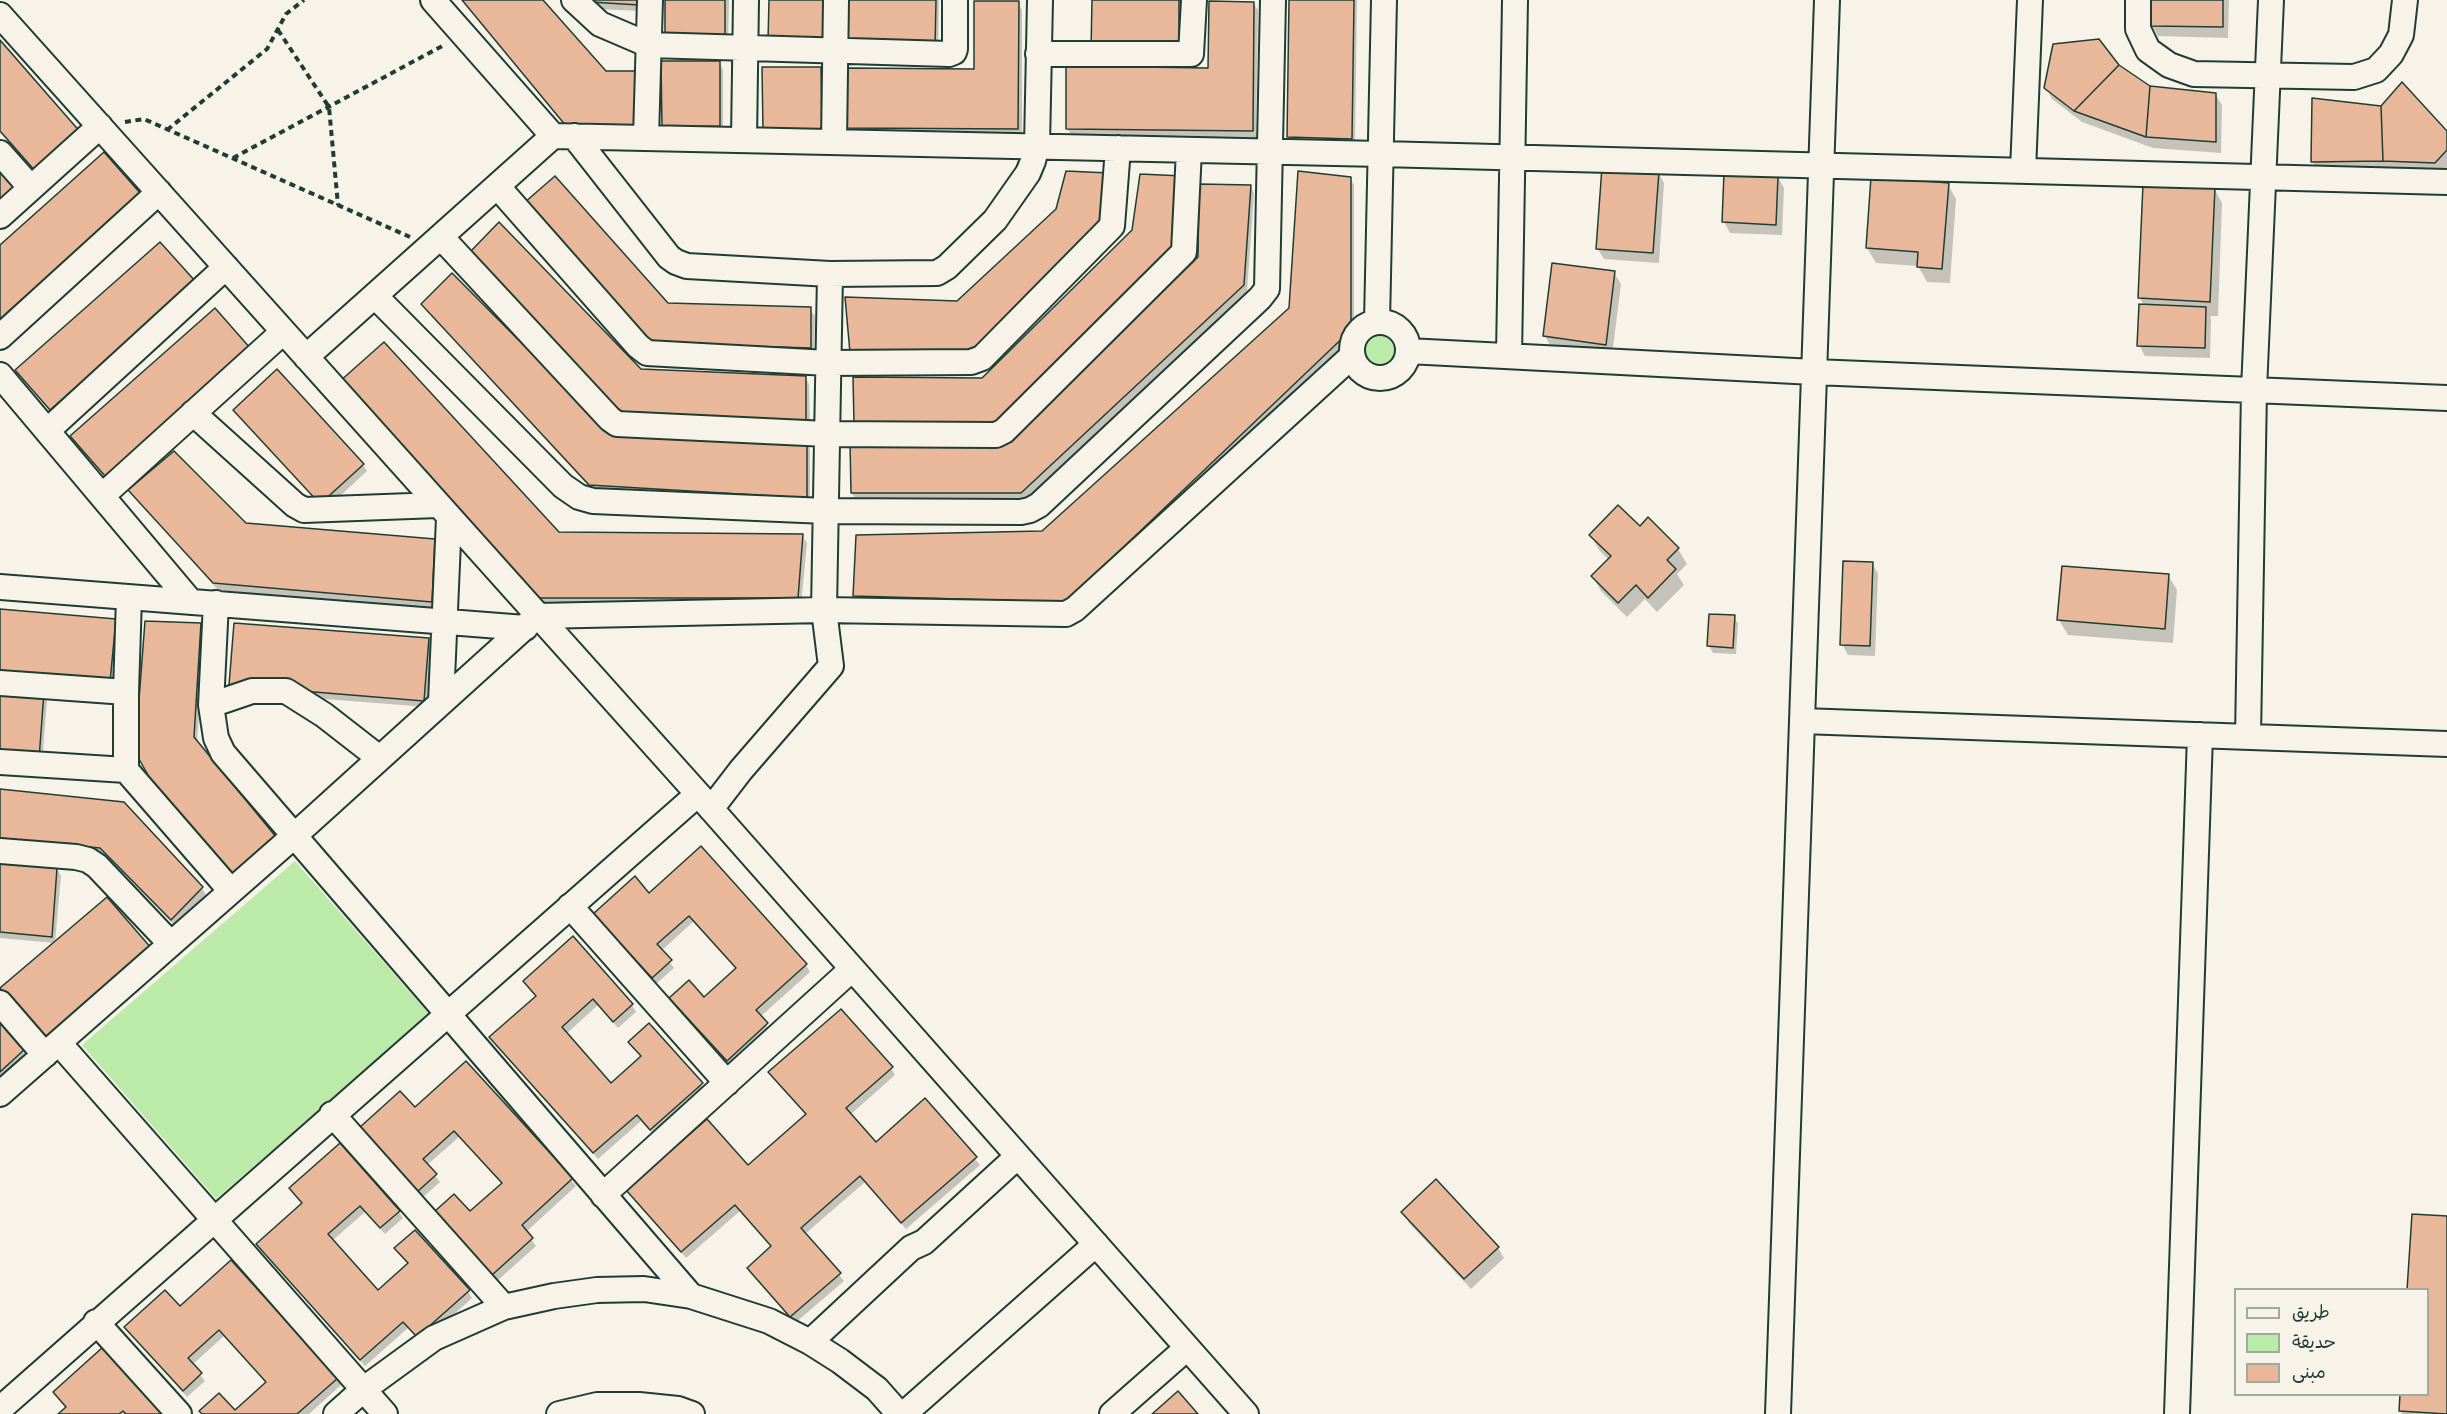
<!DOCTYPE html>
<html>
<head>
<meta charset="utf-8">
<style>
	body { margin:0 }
	#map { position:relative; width:2447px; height:1414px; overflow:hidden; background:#f7f3e8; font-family:Delius,"Playpen Sans Arabic",sans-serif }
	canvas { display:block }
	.legend { position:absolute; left:2234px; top:1288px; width:195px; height:108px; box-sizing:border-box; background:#f7f3e8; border:2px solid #a1aaa0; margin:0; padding:8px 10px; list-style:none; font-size:18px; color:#1f3d34 }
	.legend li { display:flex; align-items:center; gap:12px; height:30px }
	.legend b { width:30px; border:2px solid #a1aaa0 }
</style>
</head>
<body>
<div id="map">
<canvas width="2447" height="1414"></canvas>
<ul class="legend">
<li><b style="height:8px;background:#f7f3e8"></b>طريق</li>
<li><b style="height:16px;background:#bceaa8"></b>حديقة</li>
<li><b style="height:16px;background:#e9b89a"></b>مبنى</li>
</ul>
</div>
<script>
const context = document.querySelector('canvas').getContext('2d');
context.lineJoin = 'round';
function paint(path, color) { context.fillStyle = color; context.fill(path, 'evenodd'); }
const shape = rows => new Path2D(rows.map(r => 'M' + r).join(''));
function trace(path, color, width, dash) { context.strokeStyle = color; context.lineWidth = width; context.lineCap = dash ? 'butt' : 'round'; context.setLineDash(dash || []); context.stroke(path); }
paint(shape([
	'1362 351a16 16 0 1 1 32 0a16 16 0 1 1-32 0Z',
	[295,861,429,1014,216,1199,82,1045]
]), '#bceaa8');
paint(shape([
	[592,0,643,0,642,11,596,9],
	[667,0,729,0,728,44],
	[849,0,939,0,938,54],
	[1093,0,1183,0,1182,59],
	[1290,0,1357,0,1355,145,1293,144,1288,137],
	[2152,0,2229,0,2228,38,2158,36,2152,25],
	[1018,3,1022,10,1022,136,852,134,848,127,975,71],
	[1253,3,1258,10,1256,138,1071,135,1067,128,1210,69],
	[719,62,723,70,723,133,667,133],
	[2118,66,2149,88,2215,94,2222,105,2221,153,2153,148,2082,122,2052,99,2046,87],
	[820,68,824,75,825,139,769,139],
	[2313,100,2447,133,2447,167,2441,173,2319,173,2313,162],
	[1658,172,1664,183,1659,263,1604,259,1597,248],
	[1778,177,1784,188,1782,235,1730,233,1724,222],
	[1350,178,1354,185,1354,337,1070,608,859,602,855,595,1043,533,1290,309],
	[1948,185,1956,199,1950,283,1927,282,1918,266,1876,263,1867,248],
	[2144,185,2214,188,2222,203,2218,316,2210,316,2211,319,2210,358,2145,356,2139,345,2144,306,2140,298],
	[1250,186,1254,193,1247,292,1025,500,856,500,852,493,851,444,1006,445,1200,258],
	[144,202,0,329,0,247],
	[476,259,640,371,805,377,809,384,810,433,628,421],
	[1614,273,1621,284,1612,355,1551,347,1545,336],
	[194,283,55,416,16,370],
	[423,304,610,434,806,442,810,449,810,505,594,492,427,311],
	[668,304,810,309,815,316,814,354,656,350],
	[250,350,110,482,72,436],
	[341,382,559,533,802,536,807,543,801,605,544,604],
	[235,410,363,465,367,471,325,510],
	[130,490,246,524,435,540,439,547,435,609,218,590],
	[1648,519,1678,549,1687,564,1677,574,1684,585,1657,612,1645,599,1627,617,1601,591,1593,577,1609,560,1599,550,1591,535,1640,528],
	[1872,563,1878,574,1875,656,1848,655,1842,644],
	[2168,575,2177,590,2173,643,2068,635,2059,620],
	[0,610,115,620,119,627,114,689],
	[1734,617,1738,624,1736,654,1713,653,1709,646],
	[200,624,205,631,197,743,163,799],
	[428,640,432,647,427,707,235,692,230,685],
	[43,693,47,700,42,765,0,762],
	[0,790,123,804,202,888,206,895,175,926,106,855,0,845],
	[0,864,57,869,61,876,55,943,0,938],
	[649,895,806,965,810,972,760,1017,771,1031,731,1067,671,998,704,999,737,970,693,922,661,951,674,968,656,984,599,921],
	[525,981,632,1005,636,1012,618,1028,598,1005,566,1034,611,1085,642,1058,630,1042,649,1025,706,1091,655,1136,641,1121,598,1159,491,1037,537,997],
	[0,1025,27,1057,0,1082],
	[466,1063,576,1186,526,1232,536,1246,497,1281,440,1219,470,1213,502,1184,459,1137,427,1165,440,1182,422,1198,365,1135,415,1109],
	[891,1068,895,1075,850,1115,875,1144,925,1100,980,1165,906,1229,865,1182,805,1234,844,1281,795,1323,753,1275,772,1248,740,1211,686,1258,628,1190,748,1167,807,1116,774,1079],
	[291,1188,399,1212,403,1218,385,1234,365,1212,332,1241,378,1292,408,1264,396,1249,468,1291,472,1298,422,1343,408,1328,365,1366,258,1244,303,1204],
	[1403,1212,1498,1248,1504,1258,1471,1289,1409,1223],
	[2447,1218,2447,1414,2402,1414,2400,1411,2428,1394,2428,1290],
	[180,1308,337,1378,341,1385,309,1414,203,1414,235,1412,267,1383,224,1336,192,1365,205,1381,187,1397,126,1327],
	[54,1392,160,1414,60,1414,66,1408]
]), '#0003');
const building = shape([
	[462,0,543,0,606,71,638,71,637,132,571,132,462,0],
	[591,0,639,0,639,5,590,2,591,0],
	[665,0,725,0,725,37,665,36,665,0],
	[769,0,828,0,828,42,768,41,769,0],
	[848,0,936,0,935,48,847,46,848,0],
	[1092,0,1179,0,1179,52,1091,50,1092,0],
	[1289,0,1354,0,1352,139,1287,137,1289,0],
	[2151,0,2223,0,2223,27,2151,26,2151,0],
	[974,1,1019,1,1018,129,847,128,847,68,974,69,974,1],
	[1209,1,1254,2,1253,131,1066,129,1066,66,1208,68,1209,1],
	[2099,39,2119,65,2074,111,2044,88,2053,44,2099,39],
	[0,40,82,134,37,173,0,131,0,40],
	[661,61,720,61,720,126,662,127,661,61],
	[2119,65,2150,86,2146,137,2074,111,2119,65],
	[762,67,821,67,822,132,763,132,762,67],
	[2402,82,2447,131,2447,150,2435,163,2383,161,2381,106,2402,82],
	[2150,86,2216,93,2216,142,2146,137,2150,86],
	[2312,98,2381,106,2383,161,2311,162,2312,98],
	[104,152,141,194,0,319,0,245,104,152],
	[1602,167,1659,171,1653,253,1596,249,1602,167],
	[0,171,17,190,0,206,0,171],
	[1066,171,1109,173,1103,224,976,350,850,353,845,297,957,301,1056,209,1066,171],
	[1298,171,1351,177,1351,330,1066,602,853,596,856,535,1042,531,1289,308,1298,171],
	[1724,173,1778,176,1776,225,1722,222,1724,173],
	[1140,174,1183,176,1176,246,999,425,854,424,853,377,982,378,1132,230,1140,174],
	[555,176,668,303,811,307,811,348,650,343,524,203,555,176],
	[1871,177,1949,183,1942,269,1917,267,1918,252,1866,248,1871,177],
	[1199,184,1251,185,1244,285,1021,493,851,493,850,442,1005,444,1198,257,1199,184],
	[2143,184,2215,187,2210,302,2138,298,2143,184],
	[499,222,641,369,806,376,806,427,622,414,470,252,499,222],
	[160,242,196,282,50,410,15,370,160,242],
	[1552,263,1615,271,1606,345,1543,336,1552,263],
	[452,273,611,433,807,441,807,498,589,485,421,304,452,273],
	[2139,304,2206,307,2205,348,2137,346,2139,304],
	[215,308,251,349,105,476,70,436,215,308],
	[384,342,559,532,803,534,798,598,539,598,339,382,384,342],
	[277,369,364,464,320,504,233,410,277,369],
	[174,451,246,523,435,539,432,602,213,583,128,490,174,451],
	[1618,505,1640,526,1648,517,1679,548,1667,560,1676,569,1648,598,1636,585,1618,603,1591,576,1611,556,1589,535,1618,505],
	[1843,561,1873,562,1870,646,1840,645,1843,561],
	[2062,566,2169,574,2165,629,2057,620,2062,566],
	[0,609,116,619,110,682,0,673,0,609],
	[1709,614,1735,615,1733,648,1707,646,1709,614],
	[145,621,201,623,194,737,277,838,232,880,157,791,135,752,145,621],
	[234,623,429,638,424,701,229,685,234,623],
	[0,689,44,692,39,759,0,756,0,689],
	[0,789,124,802,203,887,171,920,100,848,0,838,0,789],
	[701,846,807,964,756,1010,768,1023,727,1061,669,998,689,980,704,997,736,968,689,916,657,944,672,960,652,978,593,914,635,876,649,893,701,846],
	[0,863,57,868,52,937,0,932,0,863],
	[107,897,152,949,46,1040,0,988,107,897],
	[573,936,633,1004,613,1022,593,999,562,1027,611,1083,641,1056,628,1042,649,1023,703,1083,650,1130,637,1115,593,1153,489,1037,536,996,523,981,573,936],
	[841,1009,893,1067,846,1108,876,1142,925,1098,977,1157,901,1223,860,1176,801,1228,841,1273,790,1317,747,1268,771,1246,735,1205,681,1252,626,1190,707,1119,748,1165,806,1114,768,1072,841,1009],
	[0,1022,25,1049,0,1072,0,1022],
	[466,1061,573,1178,522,1225,533,1238,492,1275,434,1212,454,1194,470,1211,502,1183,454,1131,423,1159,437,1174,417,1192,359,1128,400,1091,415,1107,466,1061],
	[340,1143,400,1211,380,1228,360,1206,328,1234,378,1290,408,1263,394,1248,415,1230,470,1290,417,1337,403,1322,360,1360,256,1244,302,1203,289,1188,340,1143],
	[1436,1179,1499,1247,1464,1279,1401,1212,1436,1179],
	[2412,1214,2447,1216,2447,1414,2399,1411,2400,1394,2428,1394,2428,1290,2407,1290,2412,1214],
	[231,1260,338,1378,297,1414,202,1414,199,1411,219,1393,235,1410,266,1382,219,1330,188,1358,202,1373,183,1391,124,1327,165,1290,180,1306,231,1260],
	[103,1347,162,1414,126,1414,123,1411,119,1414,58,1414,66,1407,53,1392,103,1347],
	[1178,1391,1198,1414,1152,1414,1178,1391]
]);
paint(building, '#e9b89a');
trace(building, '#1f3d34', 1.5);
const minor = shape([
	[433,0,553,136],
	[574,0,600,24,649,45,949,54,954,52,955,49,955,0],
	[2138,0,2138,29,2148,50,2169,65,2194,74,2354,77,2376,70,2391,54,2401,35,2405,0],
	[0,15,698,794,1246,1414],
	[1038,54,1191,54,1194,0],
	[574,136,669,257,676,262,687,266,830,274,937,273,947,267,995,220,1028,173,1033,161,1037,146,1040,0],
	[646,138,650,0],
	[744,140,746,0],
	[834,142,836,0],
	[0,153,31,188],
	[2023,171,2030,0],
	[497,186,638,346,647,353,828,363,971,362,982,358,1112,226,1118,148],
	[0,216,100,126],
	[441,237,610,419,617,424,827,434,996,435,1004,431,1184,252,1189,150],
	[375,296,563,486,579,497,593,501,826,511,1021,512,1030,510,1039,505,1260,298,1267,289,1273,0],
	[1377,322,1384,0],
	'1352 350a28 28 0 1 1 56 0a28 28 0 1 1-56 0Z',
	[0,337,159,192],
	[1408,351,1814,372,2447,398],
	[1509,356,1515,0],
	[306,357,553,136,1381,154,2447,182],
	[0,375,191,602],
	[193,413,295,505,304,510,438,505],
	[47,431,226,267],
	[102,496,283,332],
	[0,587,525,628],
	[129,597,126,692,126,770,231,891],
	[216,603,211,705,252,691,286,691,324,715,378,757],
	[0,683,126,692],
	[441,702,449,518],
	[211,705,216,738,223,753,691,1296],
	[1802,721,2447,744],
	[2248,737,2254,390,2271,0],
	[0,762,126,770],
	[711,809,741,770,831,666,824,610,830,274],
	[0,851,76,857,88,860,97,866,170,943],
	[570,906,727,1083],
	[0,1003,45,1055],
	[59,1043,385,1414],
	[0,1094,294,836,537,616,824,610,1066,614,1075,609,1352,356],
	[332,1114,504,1307],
	[603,1195,852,969],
	[96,1322,179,1414],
	[810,1342,911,1248,924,1242,1018,1156],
	[0,1409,698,794],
	[336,1414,364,1389,434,1338,504,1307,554,1296,597,1290,644,1289,691,1296,769,1321,810,1342,840,1361,877,1389,899,1414],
	[559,1414,597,1405,639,1405,678,1409,692,1414],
	[904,1414,1096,1244],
	[1112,1414,1187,1348],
	[1778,1414,1827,0],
	[2177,1414,2200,735]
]);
trace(minor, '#1f3d34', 28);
trace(shape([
	[278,30,329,107,338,205],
	[125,122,144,119,410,237],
	[167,130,267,49,286,14,304,0],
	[233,158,446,44]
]), '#1f3d34', 4, [6, 4.5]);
trace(minor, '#f7f3e8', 24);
</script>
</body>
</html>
